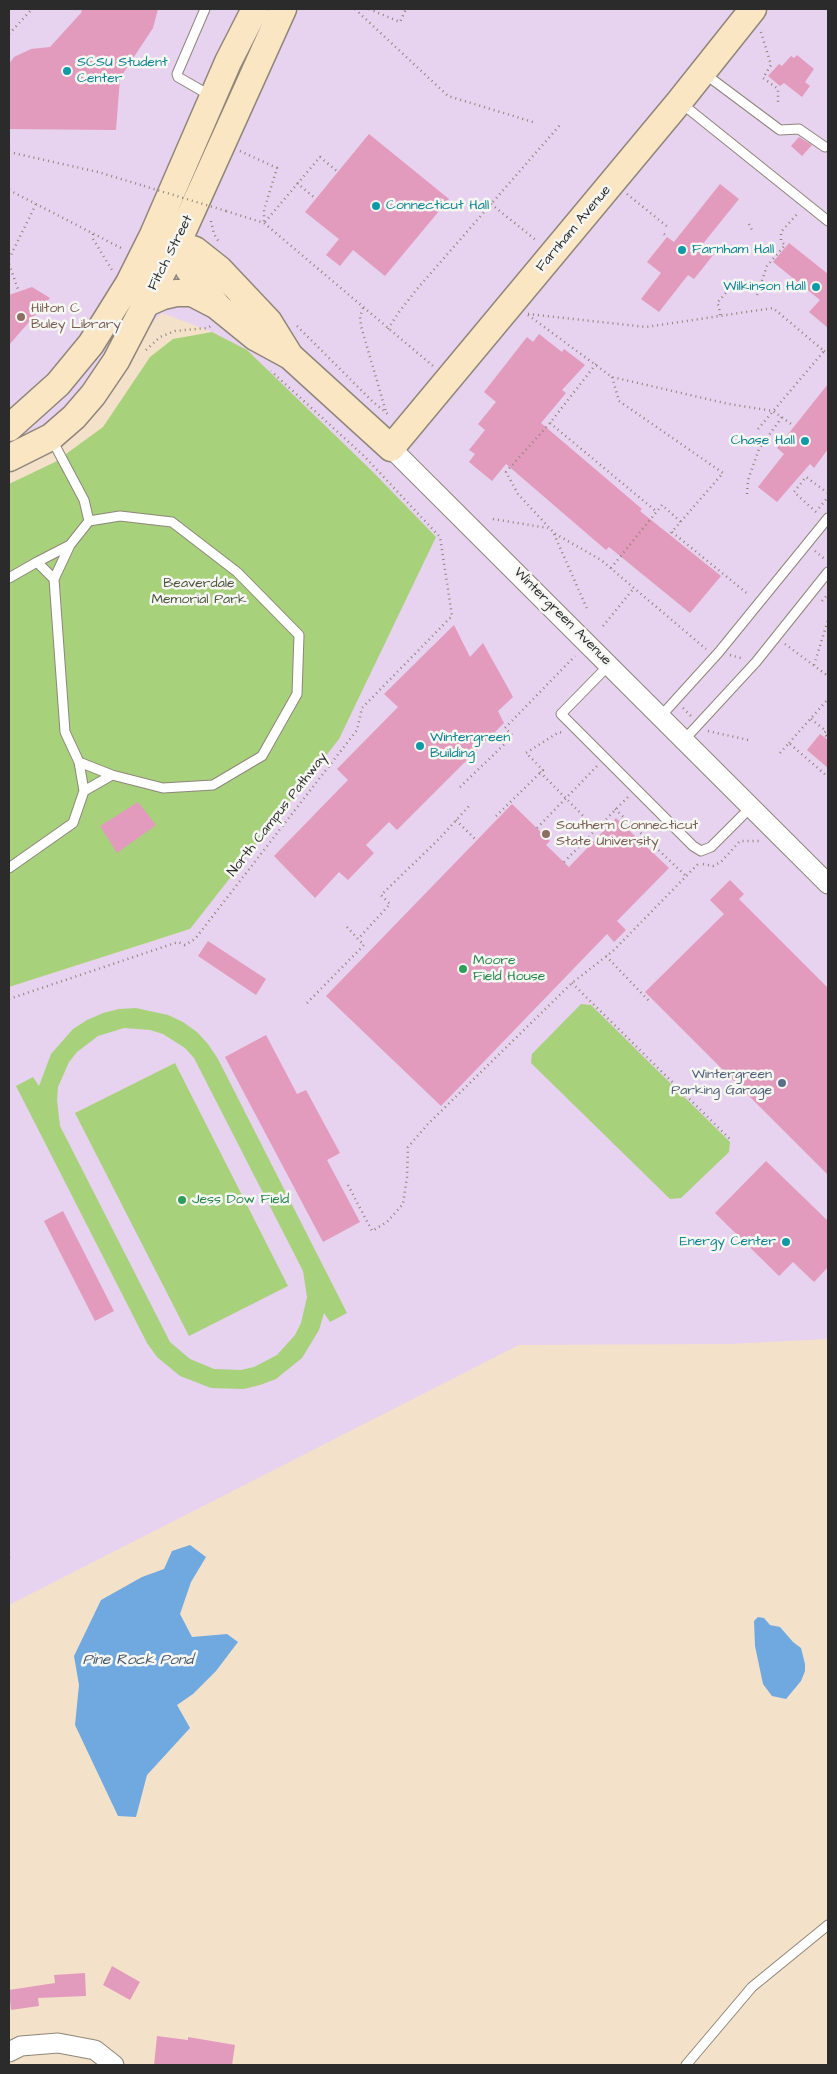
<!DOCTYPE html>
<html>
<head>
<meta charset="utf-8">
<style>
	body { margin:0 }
	#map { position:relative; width:837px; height:2074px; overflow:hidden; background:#f3e2c9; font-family:"Architects Daughter",sans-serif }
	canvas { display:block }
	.frame { position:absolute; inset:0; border:10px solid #2b2b2b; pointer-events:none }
</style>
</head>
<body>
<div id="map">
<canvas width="837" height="2074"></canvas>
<div class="frame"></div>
</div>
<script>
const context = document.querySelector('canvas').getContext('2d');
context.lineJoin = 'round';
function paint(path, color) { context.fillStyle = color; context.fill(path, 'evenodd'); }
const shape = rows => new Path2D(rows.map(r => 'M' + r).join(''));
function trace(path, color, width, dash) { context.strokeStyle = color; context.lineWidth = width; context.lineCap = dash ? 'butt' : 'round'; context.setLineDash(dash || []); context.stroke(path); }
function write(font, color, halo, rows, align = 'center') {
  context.font = font + ' "Architects Daughter",sans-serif'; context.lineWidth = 5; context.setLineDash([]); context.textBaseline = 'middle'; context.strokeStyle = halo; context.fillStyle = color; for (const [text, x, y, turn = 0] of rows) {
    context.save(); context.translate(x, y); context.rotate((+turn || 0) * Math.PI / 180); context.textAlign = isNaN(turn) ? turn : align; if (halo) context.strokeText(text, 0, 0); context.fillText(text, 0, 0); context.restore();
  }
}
paint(shape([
	[9,9,828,9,828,1339,730,1344,519,1345,9,1605,9,987,190,929,247,350,212,332,162,313,116,361,9,458]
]), '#e7d2ef');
paint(shape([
	[212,332,247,350,372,471,436,537,339,739,190,929,9,987,9,484,55,462,103,427,150,357,173,339],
	[581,1004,591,1005,730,1142,729,1152,681,1198,670,1199,531,1063,532,1054],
	[136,1008,168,1015,183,1022,197,1032,208,1044,218,1059,347,1313,330,1322,324,1313,319,1330,302,1358,276,1379,260,1385,244,1389,211,1388,180,1376,157,1357,147,1343,16,1086,33,1077,39,1086,51,1054,73,1029,87,1020,103,1013,119,1009],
	[124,1028,150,1030,163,1034,185,1048,194,1058,303,1271,307,1297,301,1323,295,1335,277,1355,254,1367,241,1370,214,1369,190,1359,170,1342,60,1126,57,1100,58,1087,69,1062,77,1052,98,1036],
	[175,1063,288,1286,189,1336,75,1113]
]), '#a8d17c');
paint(shape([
	[190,1545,206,1557,191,1582,180,1614,192,1637,227,1634,238,1642,216,1671,193,1694,177,1705,190,1728,147,1775,136,1817,118,1816,75,1725,79,1685,74,1656,101,1600,142,1577,164,1569,172,1551],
	[758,1617,764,1618,770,1625,780,1627,793,1642,801,1648,805,1664,805,1671,801,1681,786,1699,772,1696,763,1684,755,1646,754,1621]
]), '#6fa9df');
paint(shape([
	[82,9,158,9,153,28,120,78,116,130,9,129,9,64,14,57,31,49,50,47,81,13],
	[797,55,814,69,805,82,810,86,802,97,784,83,780,86,768,76,779,64,782,66,791,56,794,58],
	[369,134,449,199,385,276,353,250,340,266,326,255,339,239,305,212],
	[799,137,812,145,802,156,791,146],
	[720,184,739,199,702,245,714,254,694,279,688,275,659,312,641,299,661,273,647,262,667,237,674,242],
	[789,243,828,274,828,328,809,312,820,300,773,262],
	[32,287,50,298,9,345,9,295],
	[539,334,562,352,564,349,585,365,562,390,566,393,541,423,642,509,640,511,721,576,690,613,609,547,606,550,506,464,492,481,469,462,475,454,469,450,485,430,478,424,496,402,484,392,527,337,533,342],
	[828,384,828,449,814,468,810,464,777,502,758,487,784,454,777,448],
	[454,625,470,657,483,643,513,697,498,711,504,723,397,830,389,822,366,845,374,853,348,880,339,872,315,898,274,856,348,780,337,769,398,707,384,694],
	[820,734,828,740,828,768,807,750],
	[138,802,156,825,117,853,100,826],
	[512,804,550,841,546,845,569,867,616,818,669,868,617,921,626,930,614,942,607,934,441,1106,326,996],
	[730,880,744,894,739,899,828,988,828,1175,645,992,724,914,710,900],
	[208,941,266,979,256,995,198,956],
	[266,1035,297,1094,306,1090,340,1153,327,1160,360,1222,323,1242,225,1057],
	[766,1161,828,1221,828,1267,814,1282,793,1262,779,1276,715,1213],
	[63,1211,114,1311,95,1321,44,1221],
	[112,1966,140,1982,130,2000,103,1985],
	[85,1973,86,1996,38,1998,39,2006,11,2010,9,1990,55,1983,54,1975],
	[157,2036,188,2040,188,2037,235,2045,232,2065,154,2065]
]), '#e29bbc');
const lane = shape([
	[205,9,177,74,178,77,211,96],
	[705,74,780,130,799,129,825,147],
	[681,103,828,221],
	[51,438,84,500,89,521],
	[120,516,172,522,237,572,299,635,297,694,262,756,213,785,163,788,112,775,79,762,65,732,54,579,70,545,89,521,120,516],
	[37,562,70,545],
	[9,578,37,562,54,579],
	[609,665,561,714,693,846,701,851,711,847,751,807],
	[661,716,719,652,828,518],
	[684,740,756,662,828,572],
	[84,791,112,775],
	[9,868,73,823,84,791,79,762],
	[686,2065,752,1987,828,1925]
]);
const street = shape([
	[391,448,828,884],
	[9,2052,21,2046,58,2043,95,2050,114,2065]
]);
const secondary = shape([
	[169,241,195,250,219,269,269,322,290,356],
	[177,244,189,270,218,307,255,337,290,356,391,448,679,102,753,9],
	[147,303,163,296,176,293,192,293,217,306],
	[9,428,58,384,91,344,129,283,153,235,228,62,255,9],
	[9,458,51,437,74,417,93,395,116,361,177,244,283,9]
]);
trace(lane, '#8f867a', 11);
trace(street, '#8f867a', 21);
trace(secondary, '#8f867a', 29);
trace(shape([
	[355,9,448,96,533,122],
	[369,9,400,22,406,9],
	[761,32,771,65,763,78,778,89,778,105],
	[9,34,32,9],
	[240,151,277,168,264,210,264,223],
	[9,152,98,172,144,186],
	[297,183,316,199],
	[9,190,123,249],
	[627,194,669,228],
	[491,204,537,241],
	[226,211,264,223,433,366],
	[211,221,214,234,219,242],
	[265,222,320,157,338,172],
	[749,224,752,230],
	[93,234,93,239,112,270],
	[664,234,667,237],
	[9,259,36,204],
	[9,264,19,292],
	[757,295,767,266,785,245,781,241,781,232,798,213],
	[363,308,360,317,361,326,386,412],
	[528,314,646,327,773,308,824,351,758,429],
	[528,315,612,377,729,404,773,411,794,426],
	[720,315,719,306,717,303,738,279],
	[297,326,372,401,390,416],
	[388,329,399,312,417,289,560,125],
	[146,350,160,337,175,331,207,328,211,326],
	[824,351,828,354],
	[596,364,550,423,506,472,518,494,554,533,601,560,706,649],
	[612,377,619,401,723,473,670,534],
	[550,423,657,512],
	[747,494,748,480,759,449,782,417],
	[819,508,828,497],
	[816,512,794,492,806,477,828,493],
	[493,519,548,528],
	[672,532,749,595],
	[554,534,588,611],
	[815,551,826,560],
	[611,568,662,505,681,522],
	[822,601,828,594],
	[603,626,634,588],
	[785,644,828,676],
	[730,655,744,659],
	[814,665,828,620],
	[683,708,691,716],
	[811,719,826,731,824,733,827,737],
	[708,731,748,740],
	[789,743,828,699],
	[780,753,789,743,828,777],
	[540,772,596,829],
	[460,787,513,736,505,728,575,656],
	[615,809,686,876],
	[496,816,543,770,526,753,559,732,563,733],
	[456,820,476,840],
	[537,828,597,766],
	[564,862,628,797],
	[703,864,713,866,721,862,740,841,762,841],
	[347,927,358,939,390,904,381,895,439,839,470,805],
	[606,956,650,1002],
	[572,983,731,1140],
	[9,999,178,942,185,945,195,939,357,730,362,708,452,616,440,537,365,457,271,371],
	[307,1003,364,945,358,939],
	[348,1185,372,1231,387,1222,403,1204,407,1177,408,1147,428,1124,572,983,613,951,699,863],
	[9,1557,9,1559]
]), '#8f867a', 2.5, [1, 4]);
trace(lane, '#fff', 9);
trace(street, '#fff', 19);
trace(secondary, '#fbe6c3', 26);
trace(shape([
	[144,186,226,211]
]), '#8f867a', 2.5, [1, 4]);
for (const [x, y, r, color] of [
	[67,71,5,"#0f9aa8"],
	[376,206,5,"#0f9aa8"],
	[682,250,5,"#0f9aa8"],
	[816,287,5,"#0f9aa8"],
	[21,317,5,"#8d6e63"],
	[805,441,5,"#0f9aa8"],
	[420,746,5,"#0f9aa8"],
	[546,834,5,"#8d6e63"],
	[463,969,5,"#2e9e5b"],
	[782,1083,5,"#5c6f8a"],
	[182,1200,5,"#2e9e5b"],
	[786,1242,5,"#0f9aa8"]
]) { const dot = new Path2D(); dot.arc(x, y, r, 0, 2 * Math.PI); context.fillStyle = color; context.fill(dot); trace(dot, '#f6f6f2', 2); }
write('14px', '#0d838f', '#f6f6f2', [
	["SCSU Student",77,63],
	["Center",77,79],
	["Connecticut Hall",386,206],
	["Farnham Hall",692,250],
	["Wilkinson Hall",806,287,"right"],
	["Chase Hall",795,441,"right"],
	["Wintergreen",430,738],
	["Building",430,754],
	["Energy Center",776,1242,"right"]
], 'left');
write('14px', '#2b2b2b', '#f6f6f2', [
	["Farnham Avenue",574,229,-50],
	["Fitch Street",171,253,-63],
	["Wintergreen Avenue",562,617,45],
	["North Campus Pathway",278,815,-52]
]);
write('14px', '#785e54', '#f6f6f2', [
	["Hilton C",31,309],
	["Buley Library",31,325],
	["Southern Connecticut",556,826],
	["State University",556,842]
], 'left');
write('14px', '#4a543f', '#f6f6f2', [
	["Beaverdale",199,584],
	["Memorial Park",199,600]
]);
write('14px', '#27864d', '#f6f6f2', [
	["Moore",473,961],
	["Field House",473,977],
	["Jess Dow Field",192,1200]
], 'left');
write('14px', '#4e5e75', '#f6f6f2', [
	["Wintergreen",772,1075],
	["Parking Garage",772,1091]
], 'right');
write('italic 15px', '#43576a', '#f6f6f2', [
	["Pine Rock Pond",138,1661]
]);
</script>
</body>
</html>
